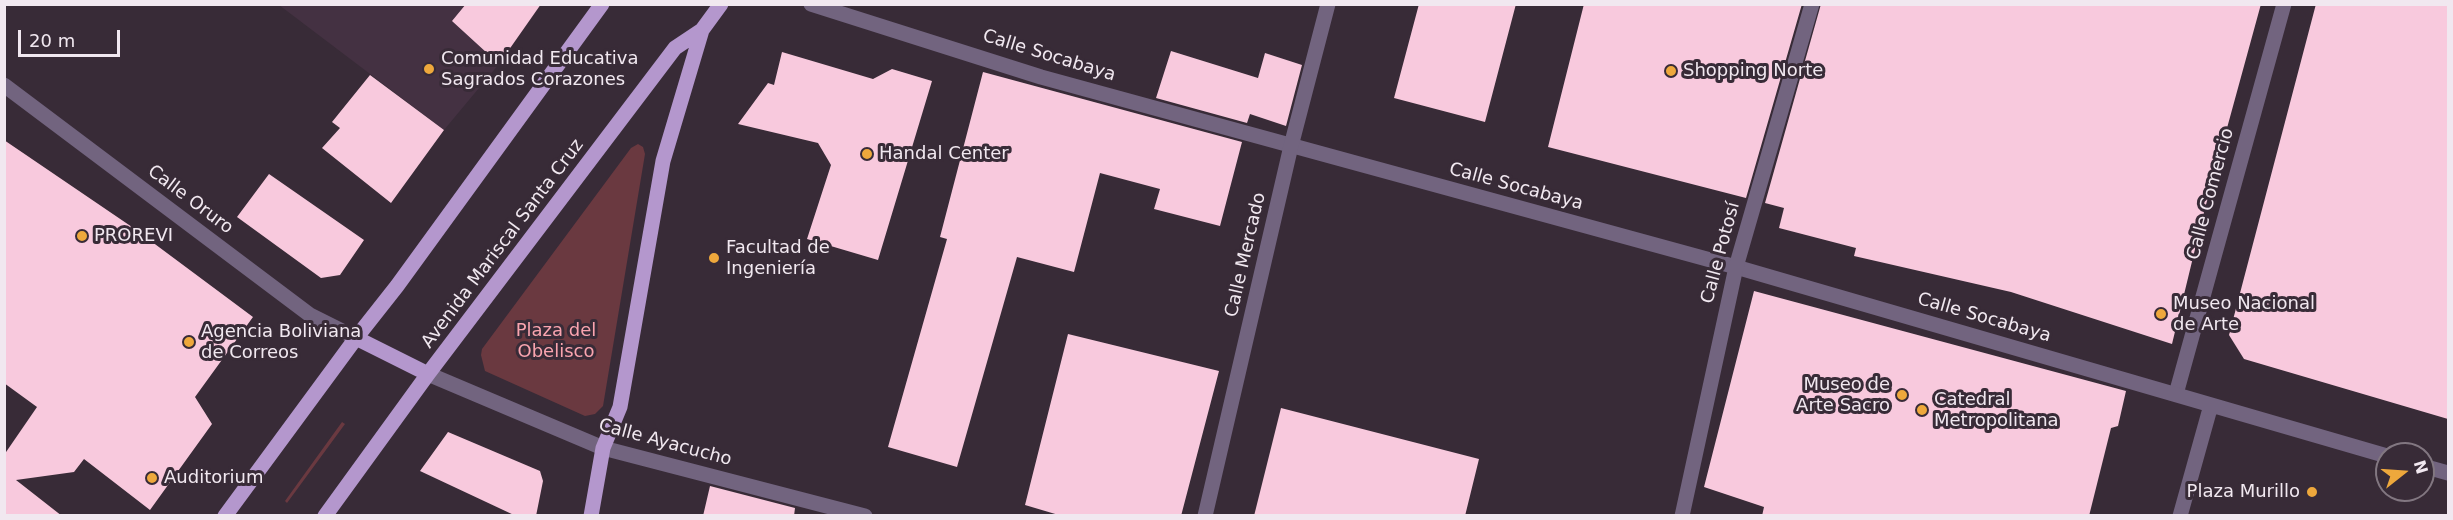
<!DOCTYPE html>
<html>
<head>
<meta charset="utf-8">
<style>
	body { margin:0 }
	#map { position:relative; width:2453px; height:520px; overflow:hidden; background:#382b37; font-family:"DejaVu Sans",sans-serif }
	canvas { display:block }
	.frame { position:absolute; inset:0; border:6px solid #f1e8f0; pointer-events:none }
	.north { position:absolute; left:2375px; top:442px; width:60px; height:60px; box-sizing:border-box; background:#382b37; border:2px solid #827781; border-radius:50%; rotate:73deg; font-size:16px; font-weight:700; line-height:24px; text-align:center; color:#f1e8f0 }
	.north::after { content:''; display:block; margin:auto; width:21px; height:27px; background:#eea83c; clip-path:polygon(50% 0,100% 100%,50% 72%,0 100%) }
	.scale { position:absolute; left:18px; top:30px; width:102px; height:27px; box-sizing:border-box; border:3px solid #f1e8f0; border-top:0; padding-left:8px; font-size:18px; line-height:21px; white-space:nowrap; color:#f1e8f0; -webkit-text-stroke:4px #382b37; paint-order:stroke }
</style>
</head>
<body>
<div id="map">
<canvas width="2453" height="520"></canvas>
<div class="frame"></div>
<div class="north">N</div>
<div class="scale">20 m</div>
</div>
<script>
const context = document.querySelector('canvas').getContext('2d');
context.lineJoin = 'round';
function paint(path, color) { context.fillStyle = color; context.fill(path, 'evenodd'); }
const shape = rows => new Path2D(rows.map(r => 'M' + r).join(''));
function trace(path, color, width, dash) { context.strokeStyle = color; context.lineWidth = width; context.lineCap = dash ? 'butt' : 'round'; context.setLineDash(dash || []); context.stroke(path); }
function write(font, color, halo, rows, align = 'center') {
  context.font = font + ' "DejaVu Sans",sans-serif'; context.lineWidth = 6; context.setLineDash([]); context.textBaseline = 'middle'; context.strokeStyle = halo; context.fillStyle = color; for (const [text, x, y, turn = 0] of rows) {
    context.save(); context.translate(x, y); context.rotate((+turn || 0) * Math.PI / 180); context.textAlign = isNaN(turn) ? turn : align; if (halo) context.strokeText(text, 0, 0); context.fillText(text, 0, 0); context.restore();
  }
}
paint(shape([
	[279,5,541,5,499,64,444,130]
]), '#443142');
paint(shape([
	[638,144,643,147,645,154,603,406,595,414,585,416,485,371,481,355,482,349,631,148],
	[342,422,345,424,287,503,285,501]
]), '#6a3940');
paint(shape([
	[466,4,541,4,499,64,452,21],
	[1419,4,1516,4,1485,122,1394,98],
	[1584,4,1802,4,1746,198,1548,147],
	[1821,4,2261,4,2204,212,2172,344,2011,292,1854,256,1856,248,1779,228,1784,208,1765,203],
	[2316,4,2448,4,2448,419,2244,359,2229,335],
	[1171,51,1258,78,1265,53,1302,65,1286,126,1250,114,1247,123,1156,98],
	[782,52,873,79,892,69,932,81,878,260,807,239,831,165,818,143,738,124,768,83,774,85],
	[983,72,1242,142,1220,226,1154,209,1160,189,1100,173,1074,272,1017,257,957,467,888,447,947,239,940,237],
	[370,75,444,130,391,203,322,148,340,128,332,122],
	[4,140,132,227,253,317,195,397,212,424,150,510,84,459,74,472,16,480,62,516,4,516,4,455,37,407,4,383],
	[269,174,364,240,340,275,321,278,237,217],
	[1754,291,2126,391,2118,426,2111,428,2089,516,1762,516,1764,507,1704,487],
	[1068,334,1219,371,1181,516,1062,516,1025,505],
	[1281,408,1479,459,1465,516,1254,516],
	[448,432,540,471,543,481,536,516,516,516,420,471],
	[710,486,795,508,794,516,703,516]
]), '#f8c9dd');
trace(shape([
	[2176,394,2284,4]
]), '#72647f', 15);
trace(shape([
	[811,4,1041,77,1736,267,2387,456],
	[428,374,603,448,865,516],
	[2423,466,2448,473],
	[2180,516,2211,405]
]), '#72647f', 15);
trace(shape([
	[4,85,310,315,356,338],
	[1205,516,1291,146,1328,4],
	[1682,516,1736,267,1812,4]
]), '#72647f', 15);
trace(shape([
	[356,338,428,374],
	[225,516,356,338,397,286,602,4],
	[325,516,428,374,675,48,702,30,721,4],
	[591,516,603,448,620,407,663,161,702,30]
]), '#b497cd', 15);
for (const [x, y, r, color] of [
	[429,69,6,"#eea83c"],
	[1671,71,6,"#eea83c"],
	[867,154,6,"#eea83c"],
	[82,236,6,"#eea83c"],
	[714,258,6,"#eea83c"],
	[2161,314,6,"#eea83c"],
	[189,342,6,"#eea83c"],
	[1902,395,6,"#eea83c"],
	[1922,410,6,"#eea83c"],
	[152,478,6,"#eea83c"],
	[2312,492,6,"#eea83c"]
]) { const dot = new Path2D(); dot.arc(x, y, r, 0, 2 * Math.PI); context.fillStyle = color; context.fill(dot); trace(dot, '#382b37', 2); }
write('18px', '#f1e8f0', '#382b37', [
	["Calle Socabaya",1049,56,17],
	["Calle Socabaya",1516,187,15],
	["Calle Comercio",2211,194,-75],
	["Calle Oruro",190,200,37],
	["Avenida Mariscal Santa Cruz",503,244,-53],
	["Calle Potosí",1721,253,-75],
	["Calle Mercado",1246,255,-77],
	["Calle Socabaya",1984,318,16],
	["Calle Ayacucho",665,443,15]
]);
write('18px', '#f1e8f0', '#382b37', [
	["Comunidad Educativa",441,59],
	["Sagrados Corazones",441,80],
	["Shopping Norte",1683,71],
	["Handal Center",879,154],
	["PROREVI",94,236],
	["Facultad de",726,248],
	["Ingeniería",726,269],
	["Museo Nacional",2173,304],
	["de Arte",2173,325],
	["Agencia Boliviana",201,332],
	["de Correos",201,353],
	["Museo de",1890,385,"right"],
	["Arte Sacro",1890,406,"right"],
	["Catedral",1934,400],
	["Metropolitana",1934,421],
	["Auditorium",164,478],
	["Plaza Murillo",2300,492,"right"]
], 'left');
write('18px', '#faa4af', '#382b37', [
	["Plaza del",556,331],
	["Obelisco",556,352]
]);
</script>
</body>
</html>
